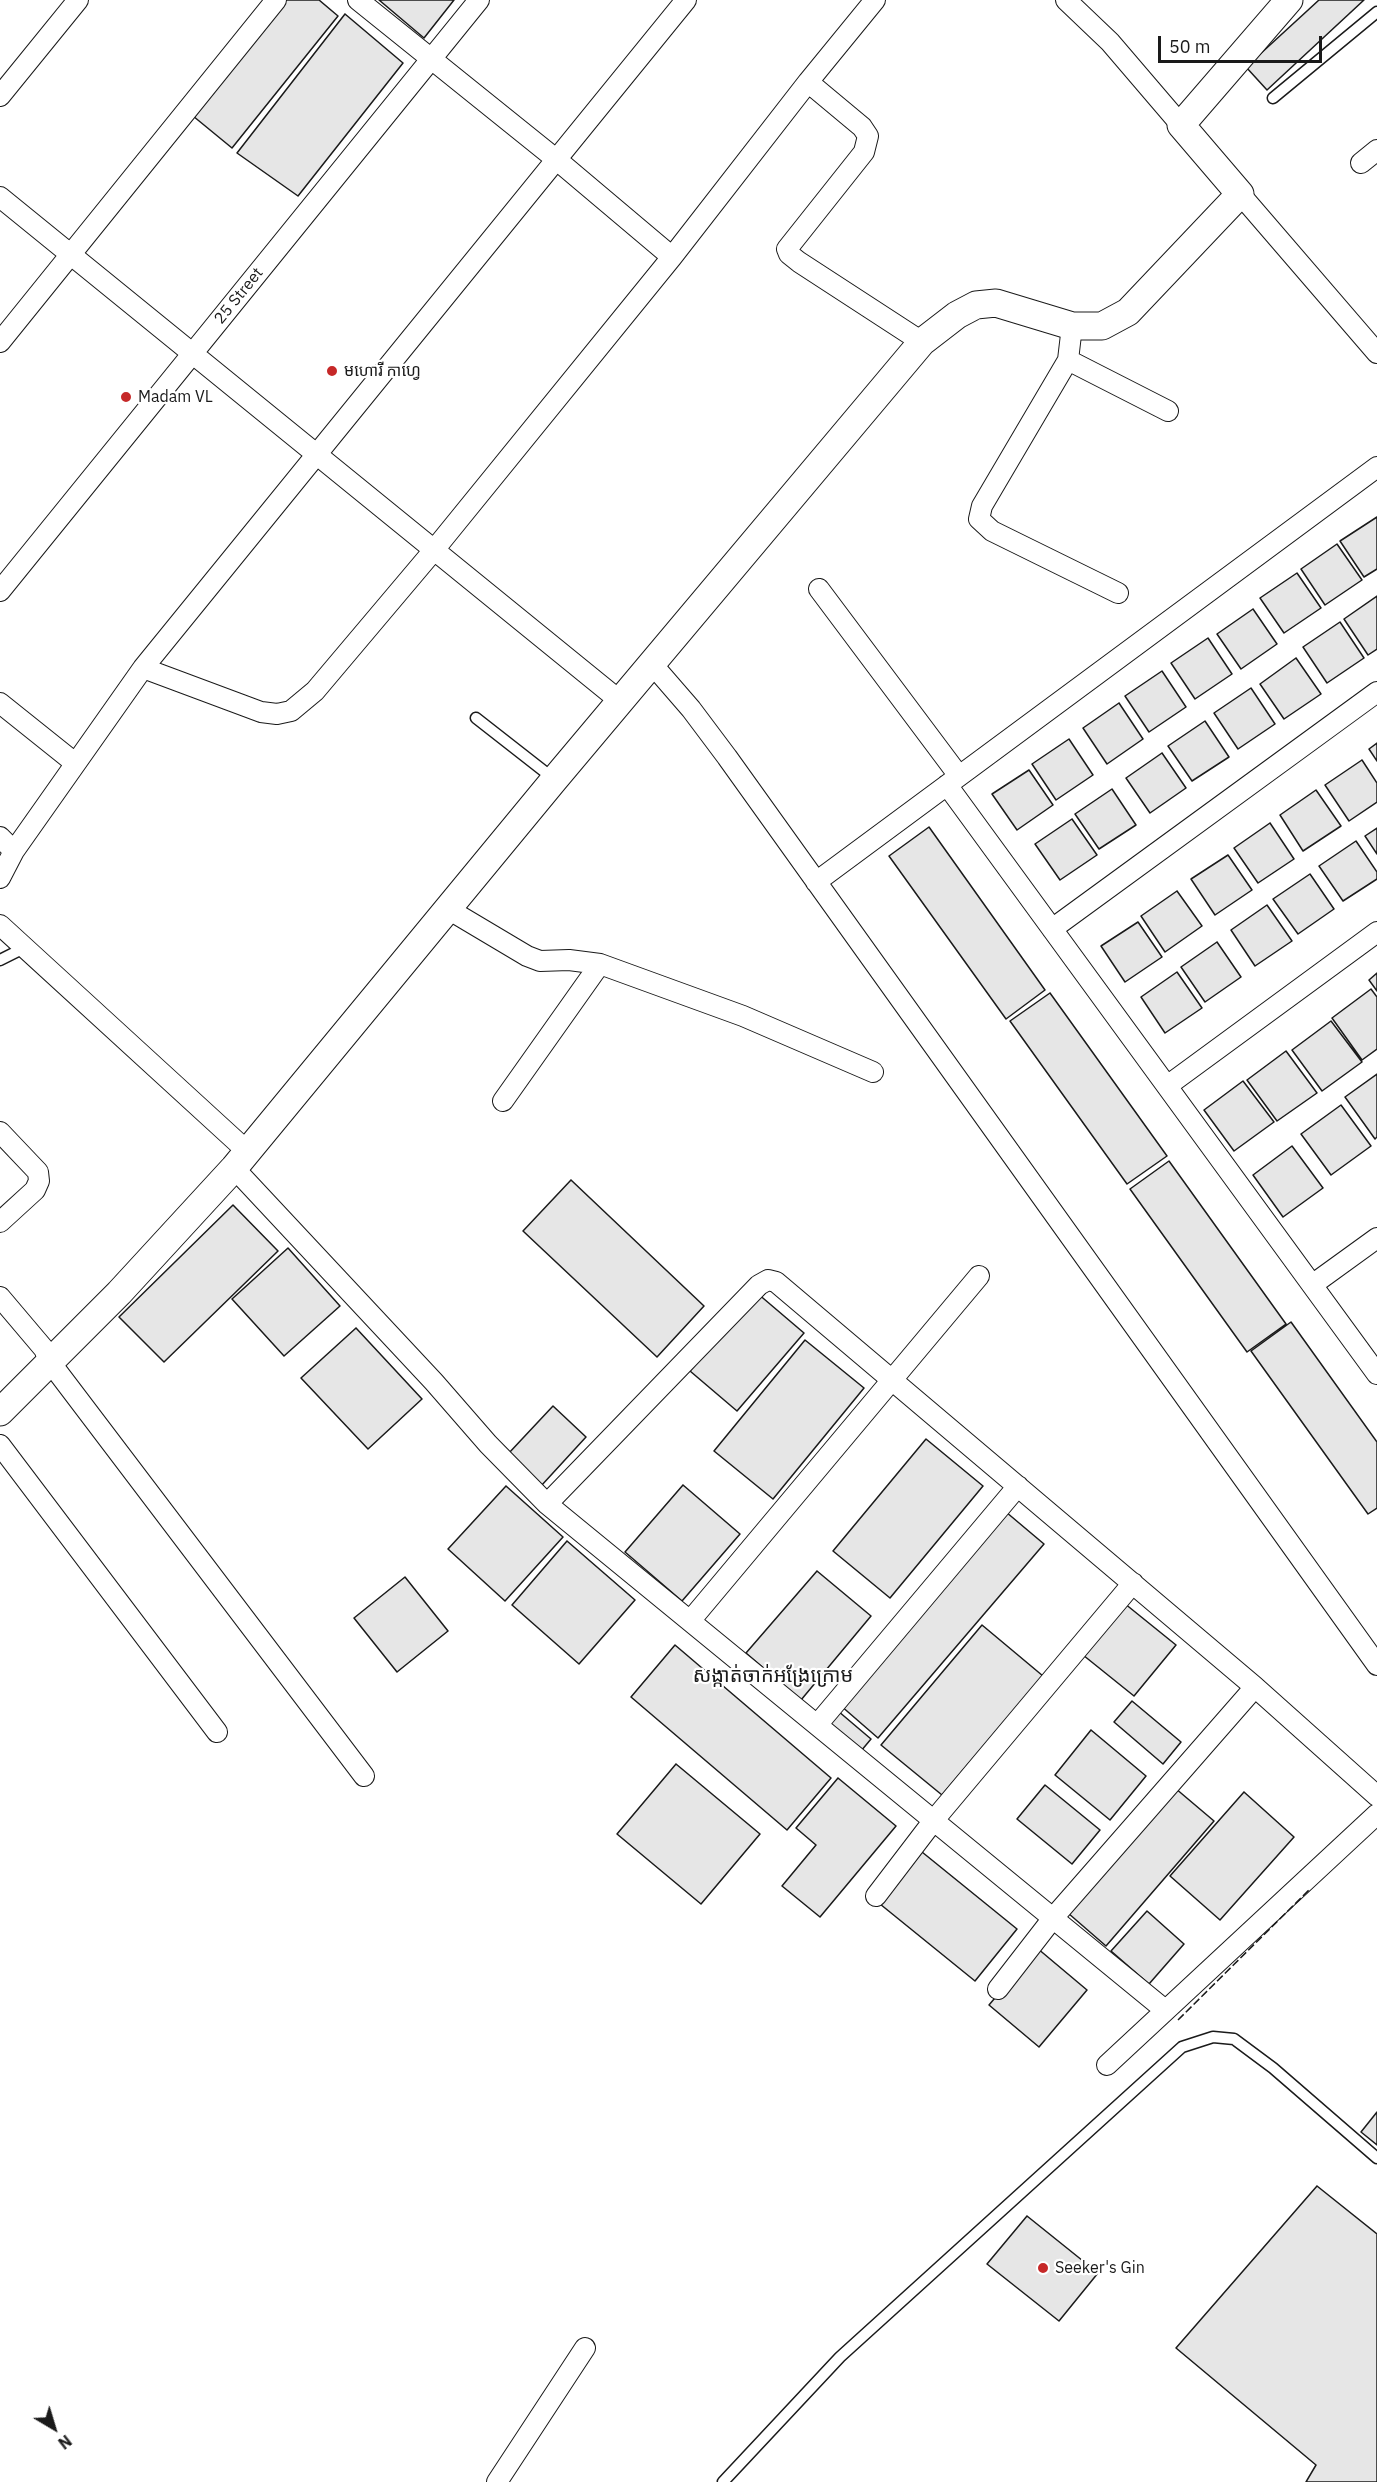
<!DOCTYPE html>
<html>
<head>
<meta charset="utf-8">
<style>
	body { margin:0 }
	#map { position:relative; width:1377px; height:2482px; overflow:hidden; background:#fff; font-family:"IBM Plex Sans",sans-serif }
	canvas { display:block }
	.north { position:absolute; left:24px; top:2398px; width:60px; height:60px; -webkit-text-stroke:4px #fff; paint-order:stroke; rotate:142deg; font-size:16px; font-weight:700; line-height:24px; text-align:center; color:#1a1a1a }
	.north::after { content:''; display:block; margin:auto; width:21px; height:27px; background:#1a1a1a; clip-path:polygon(50% 0,100% 100%,50% 72%,0 100%) }
	.scale { position:absolute; left:1158px; top:36px; width:164px; height:27px; box-sizing:border-box; border:3px solid #1a1a1a; border-top:0; padding-left:8px; font-size:18px; line-height:21px; white-space:nowrap; color:#1a1a1a; -webkit-text-stroke:4px #fff; paint-order:stroke }
</style>
</head>
<body>
<div id="map">
<canvas width="1377" height="2482"></canvas>
<div class="north">N</div>
<div class="scale">50 m</div>
</div>
<script>
const context = document.querySelector('canvas').getContext('2d');
context.lineJoin = 'round';
function paint(path, color) { context.fillStyle = color; context.fill(path, 'evenodd'); }
const shape = rows => new Path2D(rows.map(r => 'M' + r).join(''));
function trace(path, color, width, dash) { context.strokeStyle = color; context.lineWidth = width; context.lineCap = dash ? 'butt' : 'round'; context.setLineDash(dash || []); context.stroke(path); }
function write(font, color, halo, rows, align = 'center') {
  context.font = font + ' "IBM Plex Sans","Noto Sans Khmer",sans-serif'; context.lineWidth = 4.5; context.setLineDash([]); context.textBaseline = 'middle'; context.strokeStyle = halo; context.fillStyle = color; for (const [text, x, y, turn = 0] of rows) {
    context.save(); context.translate(x, y); context.rotate((+turn || 0) * Math.PI / 180); context.textAlign = isNaN(turn) ? turn : align; if (halo) context.strokeText(text, 0, 0); context.fillText(text, 0, 0); context.restore();
  }
}
const building = shape([
	[286,0,319,0,338,16,232,148,193,116,286,0],
	[379,0,454,0,424,38,379,0],
	[1319,0,1364,0,1267,90,1246,67,1319,0],
	[345,14,403,63,298,196,237,153,345,14],
	[1377,517,1377,569,1364,577,1340,541,1377,517],
	[1337,544,1362,580,1325,605,1301,569,1337,544],
	[1297,573,1321,608,1284,633,1260,598,1297,573],
	[1377,596,1377,649,1368,655,1344,619,1377,596],
	[1253,609,1277,644,1241,669,1217,634,1253,609],
	[1340,622,1364,658,1327,683,1303,647,1340,622],
	[1208,638,1232,674,1195,699,1171,663,1208,638],
	[1296,658,1321,694,1284,719,1260,684,1296,658],
	[1162,671,1186,707,1149,732,1125,696,1162,671],
	[1251,688,1275,724,1238,749,1214,713,1251,688],
	[1119,703,1143,739,1107,764,1083,728,1119,703],
	[1205,721,1229,757,1192,781,1168,746,1205,721],
	[1069,739,1093,775,1056,800,1032,764,1069,739],
	[1377,743,1377,761,1369,749,1377,743],
	[1162,753,1186,788,1150,813,1126,778,1162,753],
	[1362,760,1377,783,1377,802,1349,821,1325,785,1362,760],
	[1029,770,1053,805,1017,830,992,794,1029,770],
	[1112,789,1136,825,1099,849,1075,814,1112,789],
	[1316,790,1341,826,1303,851,1280,815,1316,790],
	[1072,819,1097,855,1060,880,1035,844,1072,819],
	[1270,823,1294,859,1258,883,1234,848,1270,823],
	[929,827,1045,990,1006,1019,889,856,929,827],
	[1377,828,1377,854,1365,836,1377,828],
	[1356,841,1377,872,1377,879,1343,901,1319,866,1356,841],
	[1228,855,1252,890,1215,915,1191,879,1228,855],
	[1310,874,1334,909,1298,934,1273,899,1310,874],
	[1177,891,1202,926,1165,952,1141,916,1177,891],
	[1267,905,1292,941,1255,966,1231,930,1267,905],
	[1138,922,1162,957,1125,982,1101,946,1138,922],
	[1217,942,1241,977,1205,1002,1181,967,1217,942],
	[1177,972,1202,1008,1165,1033,1141,997,1177,972],
	[1377,973,1377,991,1369,980,1377,973],
	[1371,989,1377,997,1377,1049,1362,1060,1332,1018,1371,989],
	[1050,993,1167,1156,1127,1184,1010,1021,1050,993],
	[1331,1021,1362,1062,1322,1091,1292,1050,1331,1021],
	[1286,1051,1317,1093,1277,1121,1247,1080,1286,1051],
	[1377,1074,1377,1137,1375,1139,1345,1097,1377,1074],
	[1243,1081,1274,1122,1234,1151,1204,1110,1243,1081],
	[1341,1105,1371,1146,1331,1175,1301,1134,1341,1105],
	[1292,1146,1323,1188,1283,1217,1253,1175,1292,1146],
	[1169,1161,1286,1324,1247,1352,1130,1189,1169,1161],
	[571,1180,704,1306,657,1357,523,1231,571,1180],
	[233,1205,278,1251,164,1362,119,1317,233,1205],
	[288,1248,340,1306,284,1356,232,1299,288,1248],
	[757,1293,804,1333,737,1411,690,1371,757,1293],
	[1291,1322,1377,1442,1377,1508,1368,1514,1251,1351,1291,1322],
	[356,1328,422,1399,368,1449,301,1378,356,1328],
	[805,1340,864,1388,773,1499,714,1451,805,1340],
	[553,1406,586,1437,541,1486,508,1454,553,1406],
	[926,1439,983,1486,890,1598,833,1551,926,1439],
	[683,1485,740,1534,682,1601,625,1552,683,1485],
	[506,1486,563,1537,505,1601,448,1549,506,1486],
	[1006,1512,1044,1544,878,1738,840,1705,1006,1512],
	[567,1541,635,1600,579,1664,512,1605,567,1541],
	[817,1571,871,1616,801,1700,746,1653,817,1571],
	[405,1577,448,1631,397,1672,354,1618,405,1577],
	[1124,1603,1176,1645,1134,1696,1083,1655,1124,1603],
	[982,1625,1043,1676,942,1795,881,1745,982,1625],
	[675,1645,831,1778,787,1830,631,1697,675,1645],
	[1132,1701,1181,1742,1163,1764,1114,1722,1132,1701],
	[838,1711,871,1739,861,1751,828,1722,838,1711],
	[1091,1730,1146,1776,1110,1820,1055,1775,1091,1730],
	[676,1764,760,1834,701,1904,617,1834,676,1764],
	[838,1778,896,1826,820,1917,782,1886,816,1845,796,1828,838,1778],
	[1045,1785,1100,1830,1072,1864,1017,1819,1045,1785],
	[1175,1788,1214,1821,1106,1946,1068,1913,1175,1788],
	[1244,1792,1294,1837,1220,1920,1170,1876,1244,1792],
	[922,1852,1017,1929,975,1981,880,1904,922,1852],
	[1147,1911,1184,1944,1149,1984,1111,1951,1147,1911],
	[1037,1948,1087,1990,1039,2047,989,2005,1037,1948],
	[1377,2112,1377,2145,1361,2132,1377,2112],
	[1317,2186,1377,2234,1377,2482,1306,2482,1316,2465,1176,2348,1317,2186],
	[1027,2216,1098,2273,1059,2321,987,2264,1027,2216]
]);
paint(building, '#e6e6e6');
trace(building, '#1a1a1a', 1.5);
const lane = shape([
	[1273,98,1377,12],
	[476,718,554,779],
	[0,960,24,948],
	[723,2482,840,2357,1182,2047,1213,2037,1234,2039,1273,2068,1377,2158]
]);
const street = shape([
	[358,0,557,160,672,257],
	[1066,0,1110,42,1181,125],
	[808,82,862,127,868,136,864,152,787,249,789,254,799,262,922,342],
	[0,96,78,0],
	[1361,163,1377,150],
	[1240,194,1377,353],
	[0,197,620,701],
	[1072,326,1068,360,982,506,979,519,992,531,1118,593],
	[0,342,276,0],
	[1068,360,1168,411],
	[819,589,959,776],
	[0,591,479,0],
	[652,664,691,709,727,757,1377,1665],
	[143,668,261,712,277,714,291,711,315,691,434,550,672,257,808,82,875,0],
	[0,703,75,763],
	[947,785,1377,1374],
	[0,837,14,851],
	[0,878,14,851,143,668,686,0],
	[816,882,1377,467],
	[448,909,527,956,540,961,569,960,600,964,743,1016,873,1072],
	[0,925,248,1152],
	[1052,929,1377,692],
	[1167,1086,1377,932],
	[503,1101,600,964],
	[0,1132,38,1172,39,1181,35,1190,0,1222],
	[234,1168,434,1382,488,1444,547,1504,1165,2010],
	[1312,1285,1377,1238],
	[0,1297,44,1349,50,1362,364,1776],
	[0,1445,217,1732],
	[547,1504,759,1285,768,1280,776,1282,1255,1687,1377,1796],
	[690,1621,979,1276],
	[817,1725,1018,1486],
	[876,1896,934,1820,1133,1583],
	[998,1989,1053,1918,1255,1687],
	[1107,2065,1377,1814],
	[497,2482,585,2348]
]);
const secondary = shape([
	[0,1412,119,1293,234,1168,554,780,922,342,957,315,976,305,996,303,1072,326,1102,326,1128,312,1240,194,1181,125,1289,0]
]);
trace(lane, '#1a1a1a', 13);
trace(street, '#1a1a1a', 22);
trace(secondary, '#1a1a1a', 29);
trace(lane, '#fff', 10);
trace(street, '#fff', 20);
trace(secondary, '#fff', 27);
trace(shape([
	[1178,2020,1309,1890]
]), '#1a1a1a', 1.5, [8, 3]);
for (const [x, y, r, color] of [
	[332,371,6,"#c62828"],
	[126,397,6,"#c62828"],
	[1043,2268,6,"#c62828"]
]) { const dot = new Path2D(); dot.arc(x, y, r, 0, 2 * Math.PI); context.fillStyle = color; context.fill(dot); trace(dot, '#fff', 2); }
write('16px', '#1a1a1a', '#fff', [
	["25 Street",239,296,-51]
]);
write('16px', '#1a1a1a', '#fff', [
	["មហោរី កាហ្វេ",344,371],
	["Madam VL",138,397],
	["Seeker's Gin",1055,2268]
], 'left');
write('20px', '#1a1a1a', '#fff', [
	["សង្កាត់ចាក់អង្រែក្រោម",773,1676]
]);
</script>
</body>
</html>
